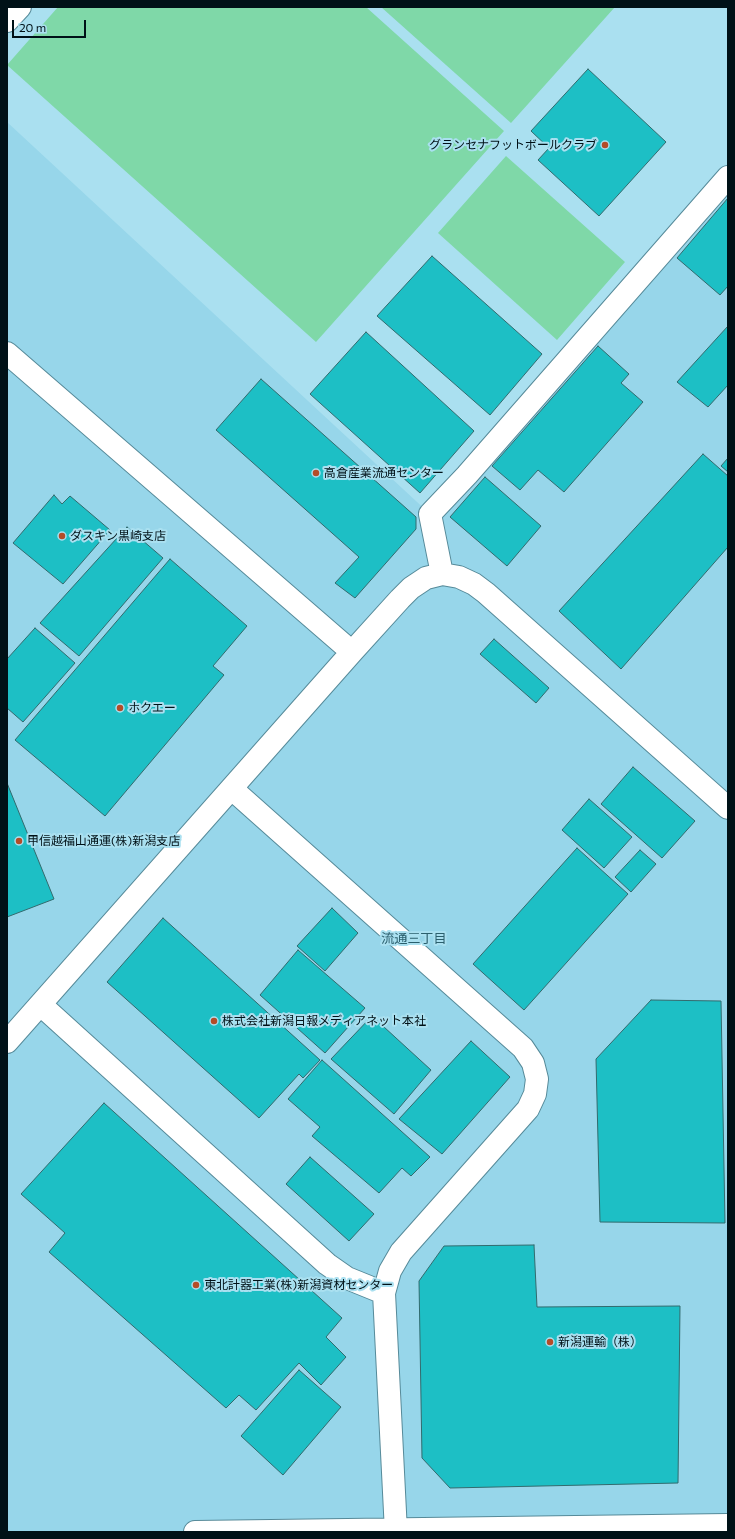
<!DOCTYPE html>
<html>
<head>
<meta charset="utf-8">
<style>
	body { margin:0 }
	#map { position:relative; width:735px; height:1539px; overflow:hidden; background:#aae0f0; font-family:Commissioner,sans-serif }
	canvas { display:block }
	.frame { position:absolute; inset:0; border:8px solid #001117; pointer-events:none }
	.scale { position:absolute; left:12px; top:20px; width:74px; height:18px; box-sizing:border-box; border:2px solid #001117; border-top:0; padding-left:5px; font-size:12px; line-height:14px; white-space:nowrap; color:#001117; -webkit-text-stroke:3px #aae0f0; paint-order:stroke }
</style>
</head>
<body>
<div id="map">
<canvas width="735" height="1539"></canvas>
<div class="frame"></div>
<div class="scale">20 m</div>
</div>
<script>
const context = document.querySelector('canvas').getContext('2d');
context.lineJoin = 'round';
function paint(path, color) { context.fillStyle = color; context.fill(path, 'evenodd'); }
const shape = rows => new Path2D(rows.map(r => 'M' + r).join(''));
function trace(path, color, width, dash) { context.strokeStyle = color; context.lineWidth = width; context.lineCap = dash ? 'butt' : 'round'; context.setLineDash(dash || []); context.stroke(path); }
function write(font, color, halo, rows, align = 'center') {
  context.font = font + ' Commissioner,"Noto Sans JP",sans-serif'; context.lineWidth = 4; context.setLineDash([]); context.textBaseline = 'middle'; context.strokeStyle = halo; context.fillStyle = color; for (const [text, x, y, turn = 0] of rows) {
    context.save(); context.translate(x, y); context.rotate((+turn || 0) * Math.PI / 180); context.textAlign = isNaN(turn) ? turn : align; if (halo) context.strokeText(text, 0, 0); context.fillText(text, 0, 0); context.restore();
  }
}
paint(shape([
	[7,122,430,514,728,177,728,1532,7,1532]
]), '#97d6ea');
paint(shape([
	[58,7,366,7,504,131,316,342,7,65],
	[381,7,615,7,511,123],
	[506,156,625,262,557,340,438,233]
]), '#7fd8a8');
const building = shape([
	[588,69,666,142,599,216,538,160,549,148,531,131,588,69],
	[728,198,728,286,720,295,677,258,728,198],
	[432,256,542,354,490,415,377,316,432,256],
	[728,326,728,385,708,407,677,382,728,326],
	[366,332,474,431,420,493,310,394,366,332],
	[598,346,629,374,621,383,643,402,564,492,538,470,520,490,492,466,598,346],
	[261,379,416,517,416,529,355,598,335,583,359,557,216,430,261,379],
	[703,454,728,476,728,547,621,669,559,611,703,454],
	[728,458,728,472,721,466,728,458],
	[485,477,541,526,507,566,450,517,485,477],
	[54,495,62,504,70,496,110,530,63,584,13,543,54,495],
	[127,527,163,558,79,656,40,623,127,527],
	[170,559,247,626,213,666,224,675,105,816,15,740,170,559],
	[35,628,75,663,23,722,7,708,7,659,35,628],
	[494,639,549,688,536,703,480,654,494,639],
	[633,767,695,821,662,858,601,804,633,767],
	[7,783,54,899,7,917,7,783],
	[589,799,632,837,604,868,562,830,589,799],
	[577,848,628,894,524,1010,473,964,577,848],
	[640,850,656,864,631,892,615,877,640,850],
	[332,908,358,933,325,971,297,946,332,908],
	[163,918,320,1060,303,1078,299,1074,259,1118,107,982,163,918],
	[298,950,365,1008,325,1053,260,995,298,950],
	[651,1000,721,1001,725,1223,600,1222,596,1059,651,1000],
	[372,1016,431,1070,394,1114,331,1059,372,1016],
	[471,1041,510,1077,442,1154,399,1119,471,1041],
	[322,1060,430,1157,411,1176,402,1168,379,1193,312,1136,320,1127,288,1099,322,1060],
	[104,1103,342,1318,326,1337,346,1357,321,1385,299,1363,256,1410,239,1395,226,1408,49,1252,65,1233,21,1194,104,1103],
	[310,1157,374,1214,349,1241,286,1184,310,1157],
	[534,1245,537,1307,680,1306,678,1483,450,1488,422,1458,419,1281,444,1246,534,1245],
	[299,1370,341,1407,283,1475,241,1436,299,1370]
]);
paint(building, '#1dbfc5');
trace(building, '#326b6e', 1);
const minor = shape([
	[7,21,20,7],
	[7,353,352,652],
	[442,574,430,514,467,475,728,177],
	[232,789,523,1048,533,1063,537,1079,535,1094,528,1109,401,1252,390,1271,384,1293,396,1532],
	[41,1005,327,1264,347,1278,384,1293],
	[7,1042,352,652,400,599,411,588,426,578,442,574,459,577,474,584,486,593,728,808],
	[195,1532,728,1525]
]);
trace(minor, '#568a99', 24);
trace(minor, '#fff', 22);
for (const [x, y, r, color] of [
	[605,145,4,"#b44c28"],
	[316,473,4,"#b44c28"],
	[62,536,4,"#b44c28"],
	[120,708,4,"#b44c28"],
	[19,841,4,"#b44c28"],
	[214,1021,4,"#b44c28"],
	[196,1285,4,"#b44c28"],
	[550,1342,4,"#b44c28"]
]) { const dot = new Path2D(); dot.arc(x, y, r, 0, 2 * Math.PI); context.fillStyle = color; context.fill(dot); trace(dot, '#aae0f0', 1.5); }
write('12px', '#001117', '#aae0f0', [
	["グランセナフットボールクラブ",597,145,"right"],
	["高倉産業流通センター",324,473],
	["ダスキン黒崎支店",70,536],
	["ホクエー",128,708],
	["甲信越福山通運(株)新潟支店",27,841],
	["株式会社新潟日報メディアネット本社",222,1021],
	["東北計器工業(株)新潟資材センター",204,1285],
	["新潟運輸（株）",558,1342]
], 'left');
write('13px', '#2b5f6d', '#aae0f0', [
	["流通三丁目",414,939]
]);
</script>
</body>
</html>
